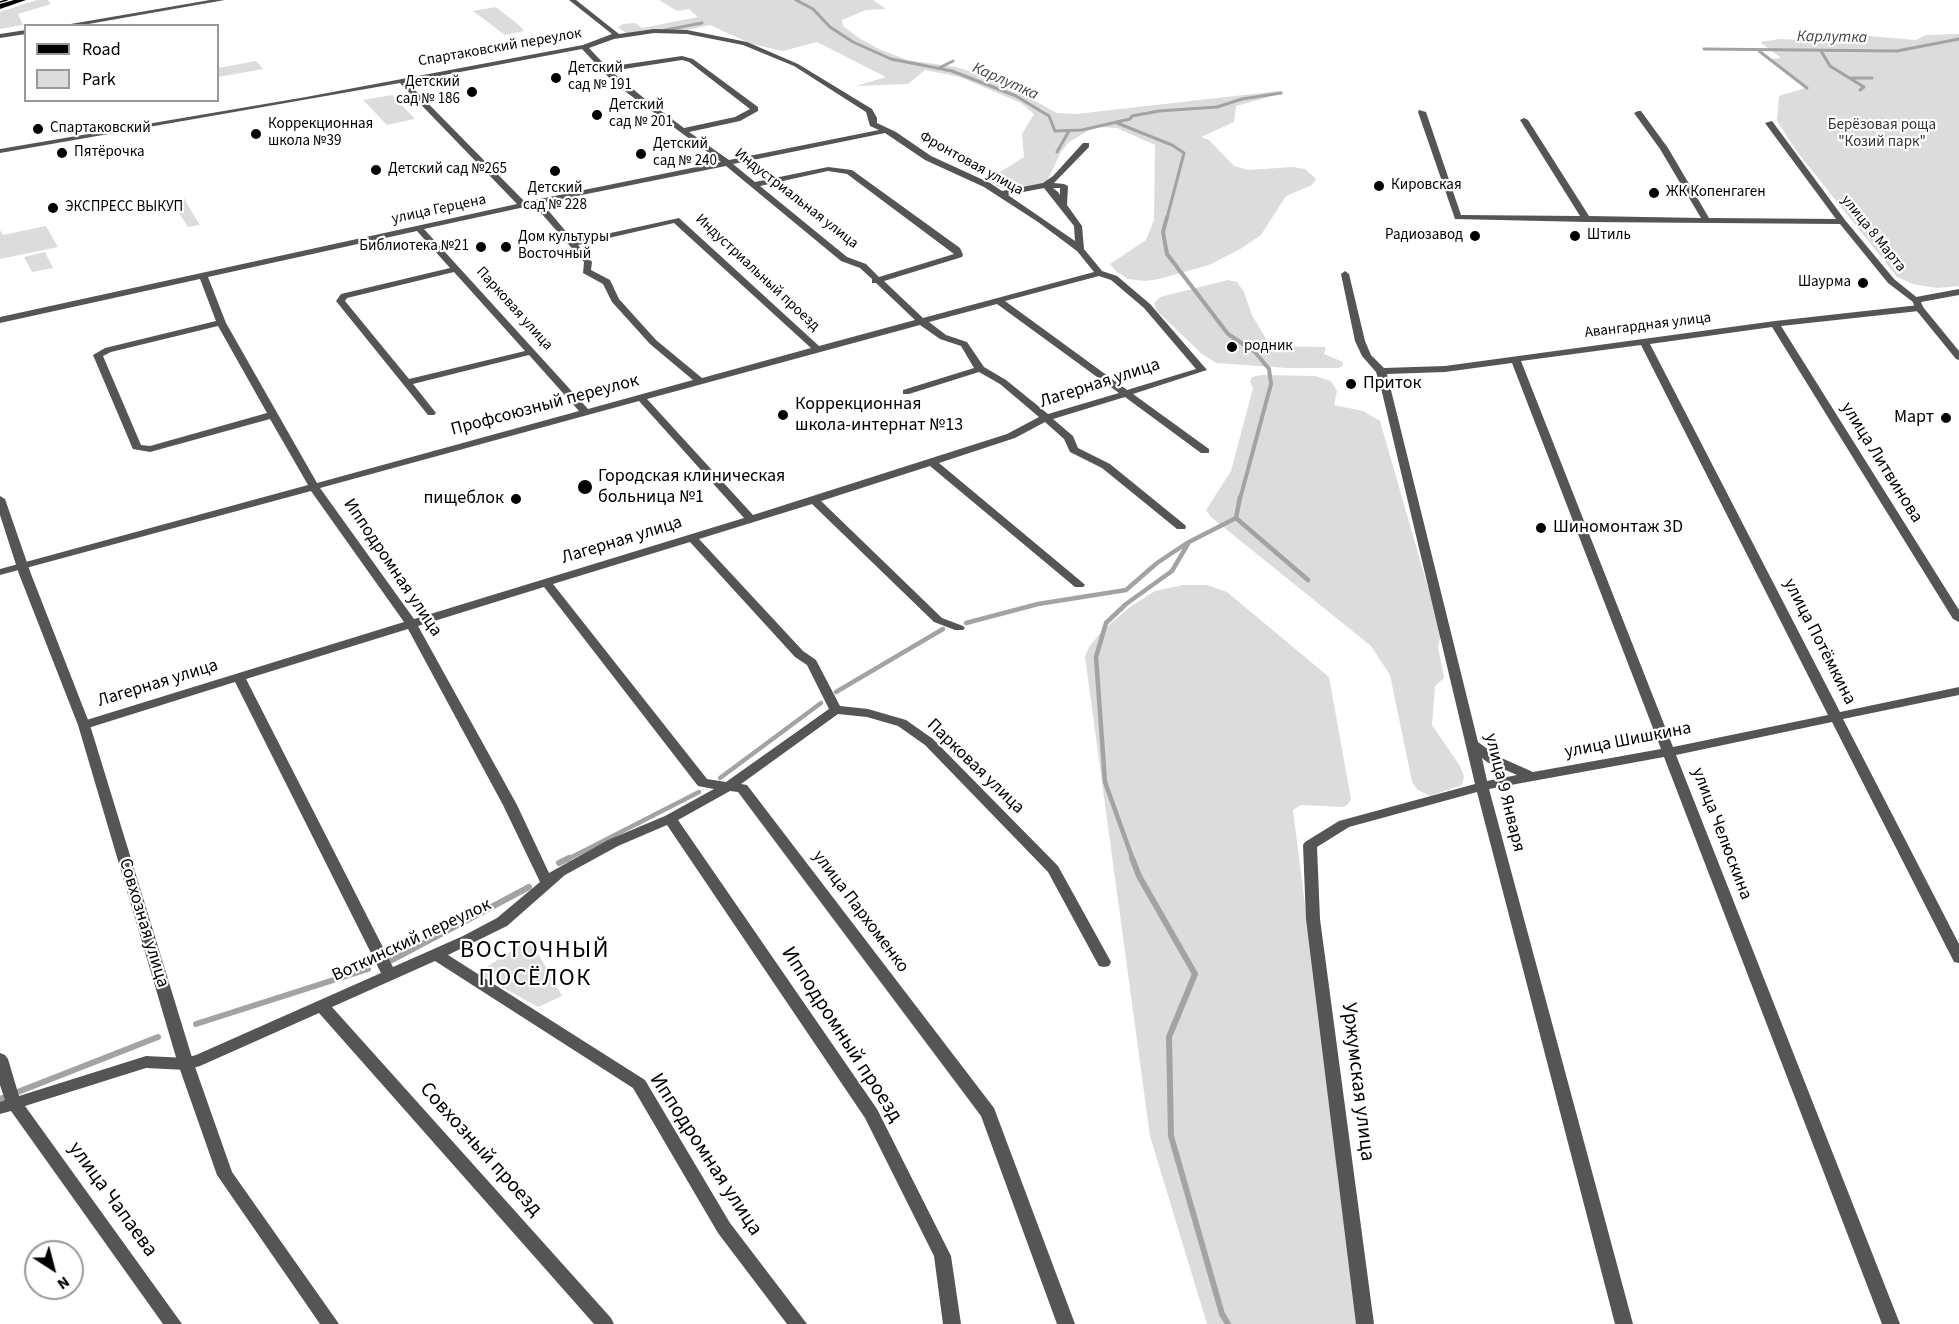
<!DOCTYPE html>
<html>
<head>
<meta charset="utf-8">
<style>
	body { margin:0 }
	#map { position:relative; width:1959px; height:1324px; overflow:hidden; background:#fff; font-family:"Source Sans 3",sans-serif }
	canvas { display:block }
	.legend { position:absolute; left:24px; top:24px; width:195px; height:78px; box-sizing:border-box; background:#fff; border:2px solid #999; margin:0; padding:8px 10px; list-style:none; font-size:18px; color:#000 }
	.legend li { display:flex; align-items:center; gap:12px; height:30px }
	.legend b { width:30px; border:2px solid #999 }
	.north { position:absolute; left:24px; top:1240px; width:60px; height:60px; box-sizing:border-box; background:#fff; border:2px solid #999; border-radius:50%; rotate:144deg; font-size:16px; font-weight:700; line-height:24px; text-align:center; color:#000 }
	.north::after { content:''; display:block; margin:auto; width:21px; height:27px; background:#000; clip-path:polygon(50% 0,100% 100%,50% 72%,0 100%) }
</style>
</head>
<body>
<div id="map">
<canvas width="1959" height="1324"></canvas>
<ul class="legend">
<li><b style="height:8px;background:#000"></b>Road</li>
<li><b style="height:16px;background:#dcdcdc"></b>Park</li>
</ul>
<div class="north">N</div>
</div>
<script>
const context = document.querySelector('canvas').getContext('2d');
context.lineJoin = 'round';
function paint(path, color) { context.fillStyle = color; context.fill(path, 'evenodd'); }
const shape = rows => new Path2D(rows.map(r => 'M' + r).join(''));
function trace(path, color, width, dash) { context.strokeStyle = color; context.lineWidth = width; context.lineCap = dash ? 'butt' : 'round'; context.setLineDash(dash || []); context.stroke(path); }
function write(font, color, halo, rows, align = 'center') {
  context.font = font + ' "Source Sans 3",sans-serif'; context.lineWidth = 4.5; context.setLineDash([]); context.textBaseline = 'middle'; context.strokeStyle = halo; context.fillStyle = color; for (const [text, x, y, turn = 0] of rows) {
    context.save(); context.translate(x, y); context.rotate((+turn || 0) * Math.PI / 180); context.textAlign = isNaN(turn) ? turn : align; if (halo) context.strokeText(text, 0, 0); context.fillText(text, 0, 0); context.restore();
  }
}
paint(shape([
	[37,0,48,0,51,4,18,14,23,25,0,29,0,12],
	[659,0,873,0,886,9,866,10,842,20,843,26,859,38,879,49,907,60,956,67,995,79,1057,113,1076,114,1279,91,1283,93,1236,106,1234,122,1201,137,1209,140,1234,166,1248,170,1293,167,1305,169,1316,179,1312,185,1286,196,1261,235,1242,248,1209,265,1159,279,1145,281,1128,279,1117,272,1110,264,1146,240,1154,220,1155,145,1117,128,1100,127,1091,129,1069,142,1061,152,1047,181,1039,186,1016,190,1005,189,996,186,992,177,1024,157,1022,134,1034,114,1021,103,960,77,925,70,908,84,856,86,886,77,817,42,783,51,752,44,710,25,682,31,627,34,618,27,623,24,635,23,642,28,698,17,689,9,677,11],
	[496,7,520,26,524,31,505,35,473,11],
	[1959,34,1959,286,1937,288,1913,284,1897,277,1798,153,1777,121,1779,96,1805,88,1770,59,1781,58,1760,42,1780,39,1822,41,1869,36,1916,40,1926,35],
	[256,61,263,69,218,77,218,68],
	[392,95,414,118,414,119,387,125,363,100],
	[184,198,193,214,200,225,188,227,171,201],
	[46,226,58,247,0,259,0,230,3,235],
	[45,252,53,268,32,272,24,257],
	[1228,280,1237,282,1244,292,1252,315,1270,346,1326,347,1324,354,1343,362,1343,365,1339,368,1287,368,1216,363,1201,353,1157,311,1154,303,1160,297],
	[1261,375,1315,376,1331,381,1337,391,1334,405,1363,411,1380,421,1439,626,1440,639,1438,647,1444,678,1435,686,1432,725,1460,766,1464,776,1462,785,1430,796,1418,790,1412,782,1390,675,1371,646,1211,517,1206,510,1231,471,1253,388,1250,381,1252,377],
	[1183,585,1207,585,1227,592,1329,677,1351,799,1348,804,1343,807,1301,805,1293,810,1358,1324,1207,1324,1150,1136,1085,657,1089,647,1103,630,1130,607,1155,591],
	[530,939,562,996,538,1007,477,973]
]), '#dcdcdc');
trace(shape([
	[796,0,813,9,830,27,853,42,891,59,952,71,1016,96,1049,116,1055,131,1082,130,1130,119,1132,116,1159,111,1217,107,1242,99,1281,93],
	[665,30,702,23],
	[1704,49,1897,51,1959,39],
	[1759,51,1807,88],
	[1821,51,1830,66,1864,87,1860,90],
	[939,68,953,61],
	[1851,78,1872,78],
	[1117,123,1172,145,1184,153,1167,218],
	[1057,152,1069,131]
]), '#a3a3a3', 3);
trace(shape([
	[1167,217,1163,232,1167,254,1228,334,1255,352,1269,369,1271,384,1240,499]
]), '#a3a3a3', 4);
trace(shape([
	[1236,518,1308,580],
	[966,623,1038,604,1126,590,1157,563,1187,543],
	[836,692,943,629],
	[720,778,821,703],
	[566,860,699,792],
	[1133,860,1105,782,1096,657,1106,623,1126,604,1172,571,1189,542,1236,518,1240,497]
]), '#a3a3a3', 4.5);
trace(shape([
	[1132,858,1139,876,1195,974,1169,1037,1171,1136,1222,1314,1228,1324],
	[559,863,569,858],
	[392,960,529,887],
	[196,1024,368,969],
	[0,1099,158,1037]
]), '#a3a3a3', 6);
paint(shape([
	[210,0,225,0,77,26,59,26,210,0],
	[569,0,576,0,619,34,654,29,687,30,747,42,798,64,872,109,877,118,877,123,896,132,931,156,990,183,1002,191,1043,183,1053,176,1083,143,1089,143,1089,147,1054,183,1064,184,1068,186,1067,205,1082,226,1084,249,1102,271,1117,276,1150,304,1207,370,1133,394,1209,449,1209,453,1201,453,1125,397,1053,419,1073,436,1078,448,1110,464,1185,525,1186,527,1185,529,1177,529,1102,468,1070,452,1064,439,1045,422,1015,438,939,463,1083,583,1085,585,1083,587,1075,587,930,466,821,501,942,618,963,626,965,628,963,630,955,630,934,622,812,504,699,539,803,651,816,660,840,706,868,709,906,720,933,739,1058,866,1111,962,1109,966,1104,967,1099,966,1048,872,925,745,898,726,867,717,838,714,741,784,747,785,994,1108,1075,1324,1057,1324,981,1116,738,792,730,791,678,820,877,1109,951,1256,961,1324,943,1324,934,1256,865,1118,667,825,618,846,565,875,507,926,448,955,645,1080,730,1223,807,1324,787,1324,718,1233,633,1088,435,961,332,1007,611,1318,614,1324,594,1324,319,1013,200,1066,186,1070,146,1068,25,1106,182,1324,163,1324,11,1111,0,1114,0,1102,5,1100,0,1085,0,1053,5,1055,8,1059,19,1096,146,1056,186,1058,196,1055,381,973,235,682,88,728,84,729,78,725,80,722,404,622,311,491,0,575,0,569,308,485,270,419,150,452,133,449,132,447,93,355,105,348,216,321,200,279,0,323,0,317,517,204,400,83,0,153,0,149,306,97,583,45,612,34,569,0],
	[654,33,687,34,743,45,794,66,866,112,870,126,879,130,729,160,689,132,740,121,758,111,758,107,693,59,682,56,607,67,589,48,614,39,654,33],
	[582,49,615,84,721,162,525,202,407,82,582,49],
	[682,60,689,62,750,109,735,117,684,128,645,99,611,71,682,60],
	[885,133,925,160,984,187,1038,222,1077,251,1094,272,923,318,884,281,962,257,963,255,960,248,852,170,828,167,755,182,733,164,885,133],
	[726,166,841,261,860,268,872,279,872,283,876,283,915,320,819,346,679,218,574,241,542,203,726,166],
	[828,171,847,174,954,254,879,277,866,264,847,257,760,186,828,171],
	[1044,188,1074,226,1075,241,1008,195,1044,188],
	[1053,188,1060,188,1060,195,1058,192,1053,188],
	[534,205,584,262,583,273,603,284,612,302,650,344,693,380,588,409,424,229,534,205],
	[674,223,811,348,702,378,656,340,619,299,610,280,591,270,592,262,578,245,674,223],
	[417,231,450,268,341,294,336,301,428,415,434,415,436,413,413,384,529,355,579,411,317,483,226,323,208,277,417,231],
	[454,272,525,351,409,379,345,301,347,298,454,272],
	[1099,276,1111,280,1144,308,1196,369,1127,390,1005,301,1099,276],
	[997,304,1119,393,1048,414,1006,380,984,367,967,342,946,335,929,322,997,304],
	[920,325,940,339,961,346,974,368,903,390,903,394,909,394,979,372,1000,384,1039,417,1007,434,753,515,647,399,920,325],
	[218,326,267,413,150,446,141,445,103,356,111,352,218,326],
	[639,401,744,518,414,619,320,488,639,401],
	[690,542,795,657,807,665,829,709,726,782,707,779,553,584,690,542],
	[544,587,698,786,714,789,665,816,608,840,549,873,517,805,418,626,544,587],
	[408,629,503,805,540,882,497,918,463,936,393,967,246,679,408,629],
	[26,30,26,34,0,38,0,34,26,30],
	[1419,110,1426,112,1461,215,1580,216,1520,120,1524,118,1528,120,1589,216,1701,218,1660,149,1634,113,1638,111,1641,111,1668,148,1709,218,1836,219,1765,123,1772,121,1845,220,1894,279,1920,300,1916,303,1913,302,1888,283,1840,224,1587,222,1455,219,1418,112,1419,110],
	[1345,271,1349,274,1365,341,1371,355,1384,368,1445,366,1775,321,1919,305,1924,308,1919,311,1781,326,1959,610,1959,622,1953,619,1772,327,1650,344,1840,712,1959,687,1959,695,1843,719,1959,944,1959,963,1954,962,1952,958,1832,722,1676,755,1900,1324,1882,1324,1664,757,1489,789,1633,1324,1615,1324,1477,792,1349,827,1317,847,1320,919,1374,1324,1356,1324,1306,919,1303,845,1305,842,1339,821,1475,784,1381,388,1376,372,1362,356,1355,341,1341,274,1345,271],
	[1641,345,1828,715,1673,747,1521,361,1641,345],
	[1512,363,1661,749,1533,772,1497,756,1478,742,1387,374,1445,372,1512,363],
	[1482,758,1487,762,1517,775,1487,781,1482,758]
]), '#555');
paint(shape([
	[1959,289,1959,295,1921,302,1923,307,1959,351,1959,360,1956,359,1916,310,1912,300,1916,297,1959,289],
	[0,496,5,499,31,574,90,725,194,1064,232,1172,339,1324,320,1324,217,1175,178,1064,78,725,19,574,0,515,0,496]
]), '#555');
paint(shape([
	[14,0,26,0,0,9,0,4,14,0]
]), '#000');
trace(shape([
	[0,2,7,0]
]), '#000', 1.5);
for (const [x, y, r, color] of [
	[556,78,6,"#000"],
	[472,92,6,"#000"],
	[597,115,6,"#000"],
	[38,129,6,"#000"],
	[256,134,6,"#000"],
	[62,153,6,"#000"],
	[641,154,6,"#000"],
	[376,170,6,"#000"],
	[555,171,6,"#000"],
	[1379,186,6,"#000"],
	[1654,193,6,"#000"],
	[53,208,6,"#000"],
	[1475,236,6,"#000"],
	[1575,236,6,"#000"],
	[481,247,6,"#000"],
	[506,247,6,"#000"],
	[1863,283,6,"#000"],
	[1232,347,6,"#000"],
	[1351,384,6,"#000"],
	[783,415,6,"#000"],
	[1946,418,6,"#000"],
	[585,487,8,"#000"],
	[516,499,6,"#000"],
	[1541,528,6,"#000"]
]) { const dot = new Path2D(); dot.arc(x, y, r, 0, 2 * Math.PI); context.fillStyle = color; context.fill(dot); trace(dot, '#fff', 2); }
write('15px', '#000', '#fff', [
	["Спартаковский переулок",500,48,-10],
	["Фронтовая улица",971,164,29],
	["Индустриальная улица",796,199,38],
	["улица Герцена",439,210,-12],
	["улица 8 Марта",1873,234,51],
	["Индустриальный проезд",757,273,43],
	["Парковая улица",514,309,48],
	["Авангардная улица",1648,326,-7]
]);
write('15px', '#000', '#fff', [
	["Детский",568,69],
	["сад № 191",568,86],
	["Детский",460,83,"right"],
	["сад № 186",460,100,"right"],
	["Детский",609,106],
	["сад № 201",609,123],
	["Коррекционная",268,125],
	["школа №39",268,142],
	["Спартаковский",50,129],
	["Детский",653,145],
	["сад № 240",653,162],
	["Пятёрочка",74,153],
	["Детский сад №265",388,170],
	["Кировская",1391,186],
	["Детский",555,189,"center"],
	["сад № 228",555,206,"center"],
	["ЖК Копенгаген",1666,193],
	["ЭКСПРЕСС ВЫКУП",65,208],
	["Радиозавод",1463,236,"right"],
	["Штиль",1587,236],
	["Дом культуры",518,238],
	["Восточный",518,255],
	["Библиотека №21",469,247,"right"],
	["Шаурма",1851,283,"right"],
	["родник",1244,347]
], 'left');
write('15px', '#333', '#fff', [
	["Берёзовая роща",1882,126],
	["\"Козий парк\"",1882,143]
]);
write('italic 16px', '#444', '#fff', [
	["Карлутка",1832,38,1],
	["Карлутка",1005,82,24]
]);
write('18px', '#000', '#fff', [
	["Лагерная улица",1100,384,-18],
	["Профсоюзный переулок",545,406,-15],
	["улица Литвинова",1881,463,58],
	["Лагерная улица",622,541,-17],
	["Ипподромная улица",392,568,56],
	["улица Потёмкина",1819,642,63],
	["Лагерная улица",158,684,-17],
	["улица Шишкина",1628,741,-11],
	["Парковая улица",975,767,44],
	["улица 9 Января",1504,793,76],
	["улица Челюскина",1721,834,69],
	["улица Пархоменко",860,912,53],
	["Совхозная улица",143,923,73],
	["Воткинский переулок",412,941,-25]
]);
write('18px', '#000', '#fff', [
	["Приток",1363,384],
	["Коррекционная",795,405],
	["школа-интернат №13",795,426],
	["Март",1934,418,"right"],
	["Городская клиническая",598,477],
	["больница №1",598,498],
	["пищеблок",504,499,"right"],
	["Шиномонтаж 3D",1553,528]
], 'left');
write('21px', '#000', '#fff', [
	["Ипподромный проезд",841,1035,57],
	["Уржумская улица",1357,1082,83],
	["Совхозный проезд",480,1150,48],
	["Ипподромная улица",705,1155,57],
	["улица Чапаева",112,1200,54]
]);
context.letterSpacing = '1.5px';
write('24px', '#000', '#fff', [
	["ВОСТОЧНЫЙ",535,952],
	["ПОСЁЛОК",535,980]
]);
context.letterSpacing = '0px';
</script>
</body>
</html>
